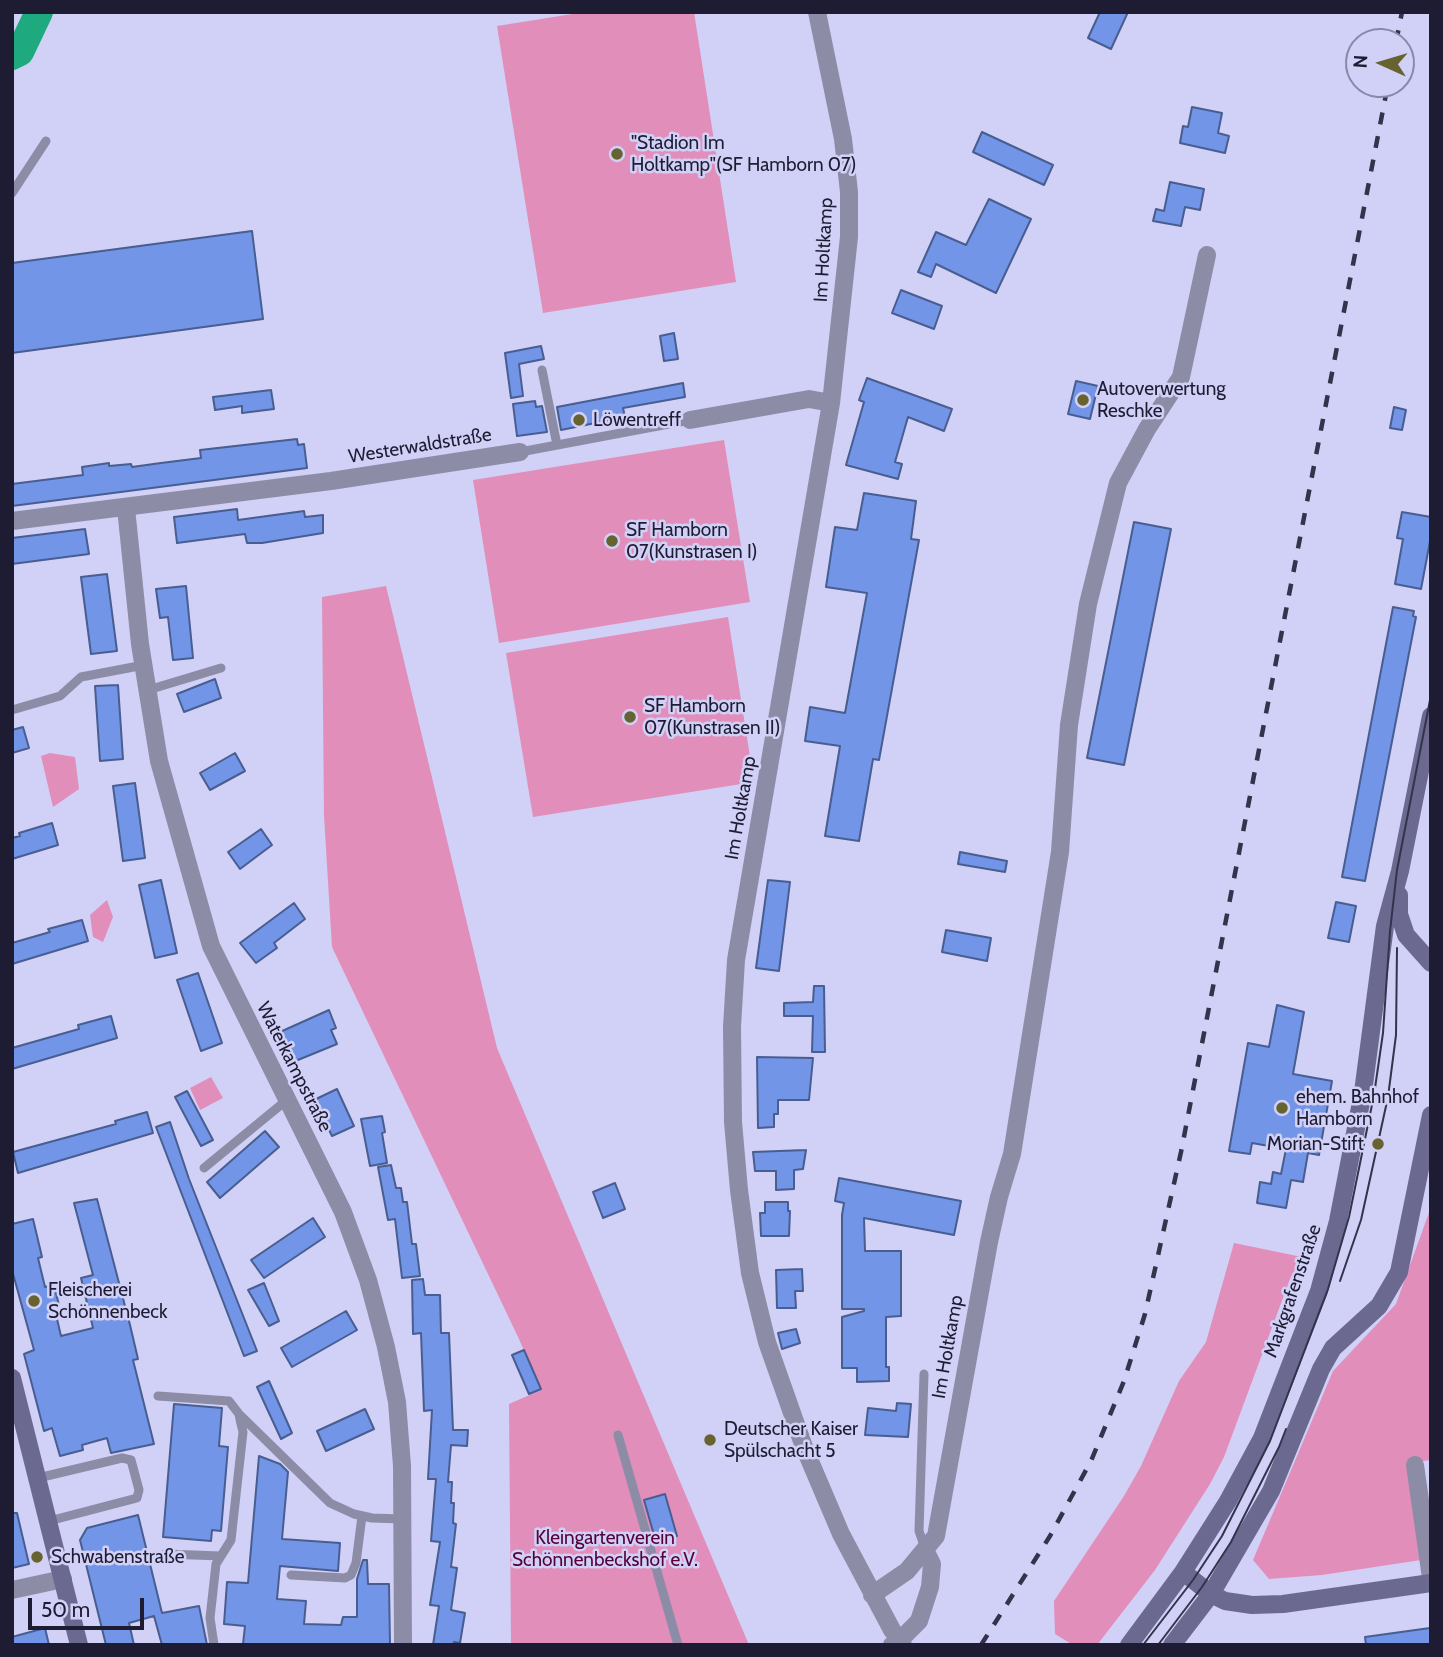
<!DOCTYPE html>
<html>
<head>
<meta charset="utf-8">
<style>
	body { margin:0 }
	#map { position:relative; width:1443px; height:1657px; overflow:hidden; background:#d1d0f6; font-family:Cabin,sans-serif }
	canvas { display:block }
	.frame { position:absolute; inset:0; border:14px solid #1e1c33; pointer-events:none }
	.north { position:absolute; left:1345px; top:28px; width:70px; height:70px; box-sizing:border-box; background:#d1d0f6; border:2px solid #8988a8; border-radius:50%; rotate:274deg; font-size:19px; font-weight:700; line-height:28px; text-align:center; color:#1e1c33 }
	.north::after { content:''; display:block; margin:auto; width:24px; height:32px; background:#666330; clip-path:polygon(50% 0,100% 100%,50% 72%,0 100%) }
	.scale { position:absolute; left:28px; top:1598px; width:116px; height:32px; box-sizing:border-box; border:4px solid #1e1c33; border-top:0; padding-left:9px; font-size:21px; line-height:24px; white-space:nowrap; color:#1e1c33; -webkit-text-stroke:5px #d1d0f6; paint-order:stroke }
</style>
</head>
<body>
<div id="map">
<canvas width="1443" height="1657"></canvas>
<div class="frame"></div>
<div class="north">N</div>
<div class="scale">50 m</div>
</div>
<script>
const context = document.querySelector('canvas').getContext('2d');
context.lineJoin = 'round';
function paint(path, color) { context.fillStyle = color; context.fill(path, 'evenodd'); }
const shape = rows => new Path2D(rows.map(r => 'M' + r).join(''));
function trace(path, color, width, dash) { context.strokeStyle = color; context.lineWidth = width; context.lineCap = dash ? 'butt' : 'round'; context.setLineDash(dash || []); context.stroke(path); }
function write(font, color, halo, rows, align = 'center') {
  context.font = font + ' Cabin,sans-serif'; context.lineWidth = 5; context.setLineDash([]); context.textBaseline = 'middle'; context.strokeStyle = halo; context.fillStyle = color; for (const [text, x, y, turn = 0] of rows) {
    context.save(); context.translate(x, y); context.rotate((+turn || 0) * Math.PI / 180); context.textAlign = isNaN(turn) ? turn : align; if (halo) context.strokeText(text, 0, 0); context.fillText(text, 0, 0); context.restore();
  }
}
paint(shape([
	[585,12,694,12,736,282,543,313,497,26],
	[724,440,750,602,499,643,473,480],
	[386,586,497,1048,749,1645,511,1645,509,1404,541,1390,519,1339,332,947,324,816,322,597],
	[728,617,754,782,533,817,506,653],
	[50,753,75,757,79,789,53,807,41,756],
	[107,900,113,917,103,942,93,937,90,915],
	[211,1077,223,1098,200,1110,190,1088],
	[1431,1207,1431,1460,1408,1463,1421,1560,1322,1575,1269,1579,1253,1560,1333,1371,1396,1304],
	[1234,1243,1302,1257,1290,1279,1224,1457,1210,1484,1155,1570,1097,1645,1073,1645,1055,1634,1054,1601,1124,1496,1141,1466,1179,1381,1206,1342]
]), '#e18ebb');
trace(shape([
	[12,56,20,52,39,12]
]), '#1ea97f', 28);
const building = shape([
	[1100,12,1128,12,1111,49,1088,38,1100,12],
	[1192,107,1222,113,1218,133,1229,136,1225,153,1180,143,1183,126,1188,127,1192,107],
	[982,132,1053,165,1044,185,973,152,982,132],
	[1170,182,1204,189,1200,210,1185,207,1181,226,1153,221,1156,209,1164,211,1170,182],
	[989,199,1031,219,996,293,936,264,931,277,918,272,936,232,966,245,989,199],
	[252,231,263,319,12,353,12,263,252,231],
	[901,290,942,306,934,329,892,313,901,290],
	[674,333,678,359,664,361,660,336,674,333],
	[541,346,544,359,519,364,523,396,511,398,505,353,541,346],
	[867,378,952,409,944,431,908,417,895,462,902,464,898,479,846,465,864,402,859,400,867,378],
	[1076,381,1098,386,1090,419,1068,414,1076,381],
	[683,383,685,397,623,408,625,417,561,430,557,407,683,383],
	[271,390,274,409,242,413,242,406,215,410,213,397,271,390],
	[535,401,536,407,542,406,547,432,517,436,513,404,535,401],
	[1394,407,1406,410,1402,430,1390,428,1394,407],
	[297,439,298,445,304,444,307,468,12,506,12,484,83,475,82,467,109,463,109,466,131,464,132,467,161,463,201,458,200,450,297,439],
	[864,493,916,501,911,539,919,540,879,760,873,759,859,841,825,836,840,746,805,741,810,707,845,713,867,593,826,587,835,527,857,530,864,493],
	[237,509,238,520,304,511,305,517,323,515,323,533,262,543,247,543,245,534,177,543,174,517,237,509],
	[1402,512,1431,517,1431,536,1421,589,1395,584,1403,539,1397,538,1402,512],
	[1134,522,1171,529,1124,765,1087,758,1134,522],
	[85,529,89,554,12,564,12,538,85,529],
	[107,574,117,651,91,654,81,577,107,574],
	[186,586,193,658,173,660,168,617,160,618,156,589,186,586],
	[1393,607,1414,611,1413,616,1416,617,1365,881,1342,877,1393,607],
	[215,679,221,698,184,712,177,694,215,679],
	[118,685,123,759,100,761,95,686,118,685],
	[23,727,29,748,12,753,12,730,23,727],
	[235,753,245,771,210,790,200,773,235,753],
	[135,783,145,858,123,861,113,786,135,783],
	[52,823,58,845,12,859,12,838,20,836,19,833,52,823],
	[261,829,272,845,240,869,228,852,261,829],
	[960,852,1007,861,1005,872,958,864,960,852],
	[161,880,177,953,155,958,139,885,161,880],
	[768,880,790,882,779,971,756,968,768,880],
	[1336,902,1356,906,1349,942,1328,938,1336,902],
	[294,903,305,919,274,943,277,948,256,963,240,943,294,903],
	[82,920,88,941,12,964,12,943,50,932,48,929,82,920],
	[946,930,991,938,987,961,942,952,946,930],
	[198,973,222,1043,201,1051,177,980,198,973],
	[814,986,824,986,825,1052,812,1052,813,1016,784,1016,784,1003,813,1002,814,986],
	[1277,1005,1304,1012,1293,1074,1332,1081,1319,1155,1308,1153,1303,1182,1291,1180,1286,1208,1257,1203,1260,1182,1271,1184,1273,1172,1281,1174,1286,1149,1252,1143,1250,1154,1229,1151,1248,1043,1269,1047,1277,1005],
	[329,1010,336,1028,331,1030,337,1044,293,1062,280,1032,329,1010],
	[111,1016,117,1038,12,1069,12,1048,79,1029,78,1025,111,1016],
	[757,1057,813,1058,809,1100,778,1100,778,1114,774,1114,774,1127,758,1128,757,1057],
	[337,1089,354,1126,332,1136,314,1100,337,1089],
	[187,1091,213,1140,201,1146,175,1097,187,1091],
	[147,1112,153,1133,18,1173,13,1152,116,1124,115,1121,147,1112],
	[382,1116,385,1132,382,1133,387,1163,370,1166,361,1119,382,1116],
	[170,1122,189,1179,257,1351,244,1356,156,1127,170,1122],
	[265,1131,279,1147,220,1198,207,1182,265,1131],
	[806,1150,803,1169,794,1170,794,1189,776,1190,776,1171,755,1171,753,1152,806,1150],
	[391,1165,396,1188,401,1188,403,1202,407,1202,412,1244,416,1244,420,1276,402,1278,395,1219,388,1220,378,1167,391,1165],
	[839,1178,961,1201,954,1235,864,1218,865,1251,901,1251,901,1316,886,1317,886,1367,889,1367,889,1381,857,1382,857,1368,842,1368,842,1317,864,1311,864,1309,842,1309,842,1215,844,1203,835,1201,839,1178],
	[615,1183,625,1209,603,1218,593,1192,615,1183],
	[97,1199,130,1325,138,1359,133,1360,154,1444,111,1453,107,1438,82,1445,83,1450,60,1456,52,1428,44,1431,24,1354,34,1350,12,1270,12,1224,33,1219,42,1257,38,1258,45,1287,54,1285,59,1305,54,1306,61,1336,93,1328,81,1278,93,1275,74,1203,97,1199],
	[765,1202,788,1202,788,1211,790,1211,789,1236,761,1236,760,1213,765,1213,765,1202],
	[313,1218,325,1237,264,1278,251,1260,313,1218],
	[802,1269,803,1291,795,1291,796,1308,777,1308,776,1270,802,1269],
	[423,1279,425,1295,440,1295,441,1333,449,1333,453,1430,468,1430,467,1446,451,1445,448,1482,452,1482,451,1503,454,1503,453,1523,456,1524,451,1567,457,1568,451,1610,465,1613,460,1643,454,1642,454,1645,433,1645,439,1606,430,1605,440,1542,431,1541,436,1479,428,1479,432,1410,424,1411,421,1333,413,1334,412,1280,423,1279],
	[264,1283,279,1321,269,1326,248,1290,264,1283],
	[346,1311,357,1330,292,1367,281,1348,346,1311],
	[796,1329,800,1343,782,1349,778,1333,796,1329],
	[524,1350,541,1389,529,1394,512,1355,524,1350],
	[269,1381,292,1433,281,1439,257,1387,269,1381],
	[897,1403,911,1404,908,1437,865,1435,868,1408,896,1411,897,1403],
	[174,1404,222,1408,219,1446,228,1447,221,1531,212,1530,211,1541,163,1537,174,1404],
	[365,1409,374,1429,326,1451,317,1431,365,1409],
	[259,1456,280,1464,288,1472,282,1539,340,1543,338,1571,280,1566,277,1599,306,1601,304,1624,341,1625,343,1617,357,1617,357,1579,363,1560,367,1560,368,1584,389,1584,390,1645,247,1645,243,1644,245,1626,224,1624,227,1582,248,1583,259,1456],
	[665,1494,677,1536,656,1542,644,1500,665,1494],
	[12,1513,17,1513,29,1564,12,1568,12,1513],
	[138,1515,162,1613,199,1606,207,1645,162,1645,154,1616,129,1623,134,1645,106,1645,80,1540,87,1528,138,1515],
	[45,1628,49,1645,12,1645,12,1637,45,1628],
	[1430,1628,1431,1645,1366,1645,1365,1637,1430,1628]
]);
paint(building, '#7395e8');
trace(building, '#485d90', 2);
trace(shape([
	[12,193,46,141],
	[542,370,557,445],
	[520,452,690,420],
	[148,690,221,668],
	[12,710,60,696,81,677,144,665],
	[204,1168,288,1099],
	[924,1374,919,1531,925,1548],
	[158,1396,229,1401,239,1414,241,1424,243,1432,231,1540,216,1564,210,1618,214,1645],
	[240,1415,330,1503,354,1514,372,1518,402,1519],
	[618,1435,678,1645],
	[38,1478,122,1458,131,1460,139,1490,137,1498,49,1521],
	[165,1554,221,1556],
	[291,1575,345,1578,351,1575,356,1563,362,1516]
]), '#8d8ca7', 9);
trace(shape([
	[817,12,843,139,849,192,849,237,831,403,736,960,732,1027,733,1122,739,1190,750,1273,767,1342,804,1447,841,1534,892,1630,903,1645],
	[690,420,809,399,831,403],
	[126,508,140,644,159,761,211,946,343,1212,368,1280,386,1347,397,1402,402,1466,403,1645],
	[12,521,331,481,520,452],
	[1415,1465,1431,1578],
	[12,1590,63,1579],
	[872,1595,907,1571,936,1536,989,1242,999,1197,1012,1154,1060,852,1069,725,1088,604,1118,483,1147,429,1181,377,1207,255],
	[892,1645,899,1641,919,1621,930,1587,932,1564,925,1550]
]), '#8d8ca7', 18);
trace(shape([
	[1399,895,1399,914,1406,935,1431,963],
	[12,1378,79,1645],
	[1183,1572,1211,1594,1225,1601,1252,1605,1283,1604,1431,1583],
	[1129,1645,1183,1572,1228,1501,1262,1438,1319,1291,1338,1221,1363,1092,1385,926,1400,871,1431,716],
	[1172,1645,1211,1594,1271,1491,1321,1369,1333,1348,1379,1306,1399,1272,1431,1115]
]), '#6b698f', 18);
trace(shape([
	[1340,1281,1361,1220,1388,1097,1396,1035,1397,948],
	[1143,1645,1193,1580,1222,1536,1270,1441,1328,1289,1349,1217,1374,1095,1383,1033,1390,931,1397,870,1431,695],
	[1158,1645,1202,1587,1231,1542,1279,1447,1286,1429]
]), '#34334c', 2);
trace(shape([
	[1396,42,1402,12],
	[981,1645,1050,1536,1091,1461,1124,1381,1145,1314,1181,1152,1388,84]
]), '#34334c', 4.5, [12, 12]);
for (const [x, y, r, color] of [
	[617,154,7,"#666330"],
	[1083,400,7,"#666330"],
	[579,420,7,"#666330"],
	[612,541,7,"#666330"],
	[630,717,7,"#666330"],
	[1282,1108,7,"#666330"],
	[1378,1144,7,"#666330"],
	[34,1301,7,"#666330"],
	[710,1440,7,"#666330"],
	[37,1557,7,"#666330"]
]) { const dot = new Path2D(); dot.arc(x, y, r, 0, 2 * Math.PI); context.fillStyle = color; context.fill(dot); trace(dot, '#d1d0f6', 2.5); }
write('19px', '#1e1c33', '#d1d0f6', [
	["\"Stadion Im",631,143],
	["Holtkamp\"(SF Hamborn 07)",631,165],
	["Autoverwertung",1097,389],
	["Reschke",1097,411],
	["Löwentreff",593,420],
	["SF Hamborn",626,530],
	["07(Kunstrasen I)",626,552],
	["SF Hamborn",644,706],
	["07(Kunstrasen II)",644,728],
	["ehem. Bahnhof",1296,1097],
	["Hamborn",1296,1119],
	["Morian-Stift",1364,1144,"right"],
	["Fleischerei",48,1290],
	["Schönnenbeck",48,1312],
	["Deutscher Kaiser",724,1429],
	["Spülschacht 5",724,1451],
	["Schwabenstraße",51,1557]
], 'left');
write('19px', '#1e1c33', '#d1d0f6', [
	["Im Holtkamp",824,250,-87],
	["Westerwaldstraße",420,446,-9],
	["Im Holtkamp",741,808,-80],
	["Waterkampstraße",294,1067,63],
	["Markgrafenstraße",1293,1291,-71],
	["Im Holtkamp",948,1347,-80]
]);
write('19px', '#55003a', '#d1d0f6', [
	["Kleingartenverein",605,1538],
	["Schönnenbeckshof e.V.",605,1560]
]);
</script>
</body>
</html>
